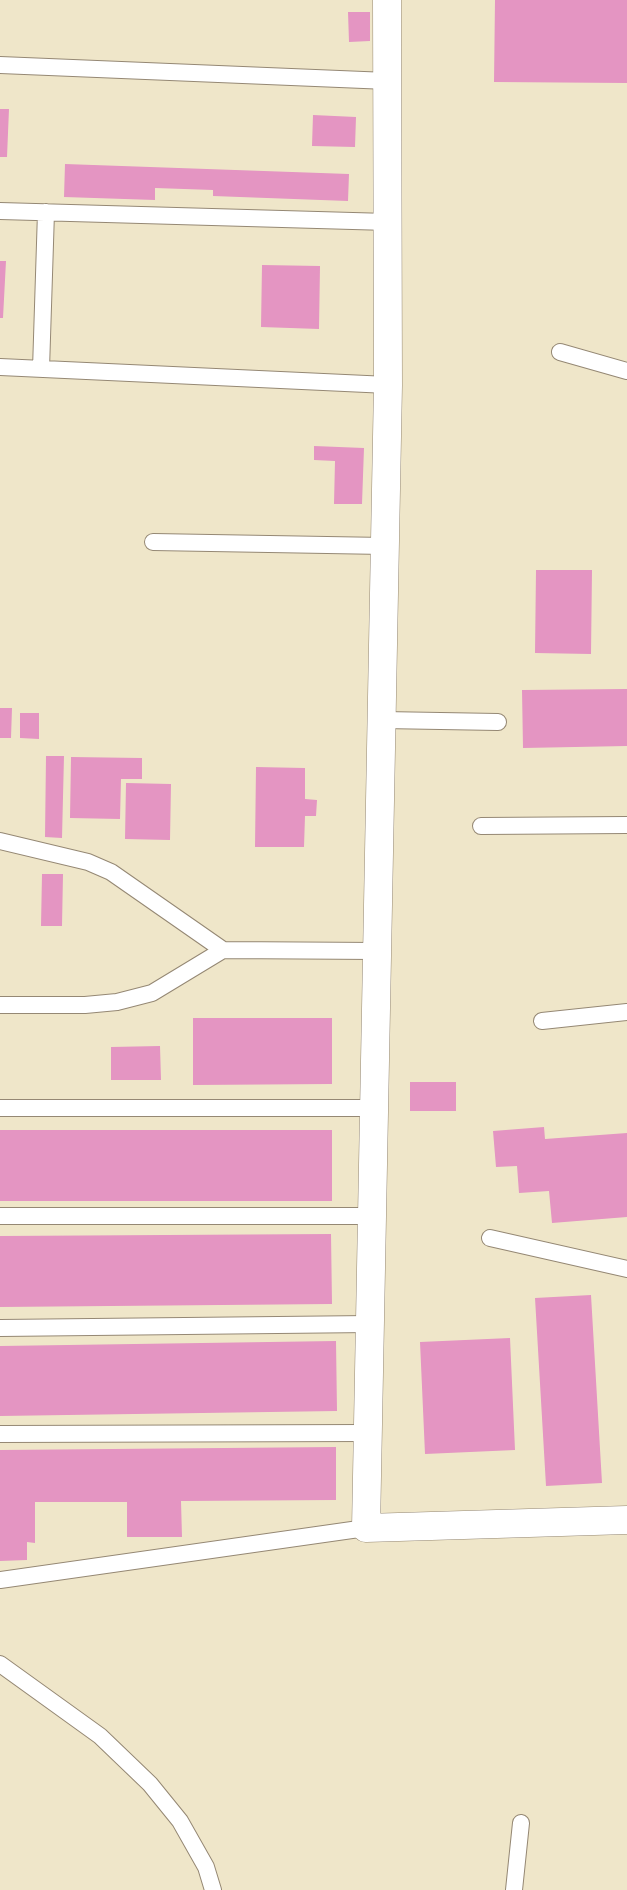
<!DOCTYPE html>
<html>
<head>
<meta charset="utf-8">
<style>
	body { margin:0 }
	canvas { display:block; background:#efe6c9 }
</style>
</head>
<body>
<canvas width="627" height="1890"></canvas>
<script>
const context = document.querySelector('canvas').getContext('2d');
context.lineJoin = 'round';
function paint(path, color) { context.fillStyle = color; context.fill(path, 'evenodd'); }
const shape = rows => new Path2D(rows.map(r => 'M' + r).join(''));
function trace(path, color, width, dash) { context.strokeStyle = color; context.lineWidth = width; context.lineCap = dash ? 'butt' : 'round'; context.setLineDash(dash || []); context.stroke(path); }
paint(shape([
	[495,0,627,0,627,83,494,82],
	[348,12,370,12,370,41,349,42],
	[0,109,9,109,7,157,0,157],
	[313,115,356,117,355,147,312,146],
	[65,164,349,174,348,201,213,196,213,190,155,188,155,200,64,197],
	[0,261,6,261,3,318,0,318],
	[262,265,320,266,319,329,261,327],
	[314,446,364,448,362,504,334,504,335,461,314,460],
	[536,570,592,570,591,654,535,653],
	[627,689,627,746,523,748,522,690],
	[0,708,12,708,11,738,0,738],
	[20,713,39,713,39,739,20,738],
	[46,756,64,756,62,838,45,837],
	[71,757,142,758,142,779,121,779,120,819,70,818],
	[256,767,305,768,305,799,317,800,316,816,305,816,304,847,255,847],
	[126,783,171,784,170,840,125,839],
	[42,874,63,874,62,926,41,926],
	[193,1018,332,1018,332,1084,193,1085],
	[160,1046,161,1080,111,1080,111,1047],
	[410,1082,456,1082,456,1111,410,1111],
	[544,1127,545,1139,627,1133,627,1217,552,1223,549,1191,519,1193,517,1166,496,1167,493,1131],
	[0,1130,332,1130,332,1201,0,1201],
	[331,1234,332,1304,0,1307,0,1236],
	[591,1295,602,1483,546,1486,535,1298],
	[510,1338,515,1450,425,1454,420,1342],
	[336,1341,337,1411,0,1416,0,1346],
	[336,1447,336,1500,181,1501,182,1537,127,1537,127,1502,35,1502,35,1543,27,1542,27,1560,0,1561,0,1450]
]), '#e495c2');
const lane = shape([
	[0,65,388,81],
	[0,211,388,222],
	[560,352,627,371],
	[0,367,388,385],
	[41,369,46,212],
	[153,542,385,546],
	[383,720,498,722],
	[481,826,627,825],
	[0,841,88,862,111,872,223,950,377,951],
	[0,1005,85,1005,117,1002,152,993,223,950],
	[542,1021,627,1012],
	[0,1108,373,1108],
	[0,1216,372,1216],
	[490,1238,627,1269],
	[0,1328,370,1324],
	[0,1434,368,1433],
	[0,1580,366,1528],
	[0,1664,100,1736,150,1784,180,1821,206,1867,213,1890],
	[514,1890,521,1823]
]);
const street = shape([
	[387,0,388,385,366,1528,627,1520]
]);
trace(lane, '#958874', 18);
trace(street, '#958874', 29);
trace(lane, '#fff', 16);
trace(street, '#fff', 28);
</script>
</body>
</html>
